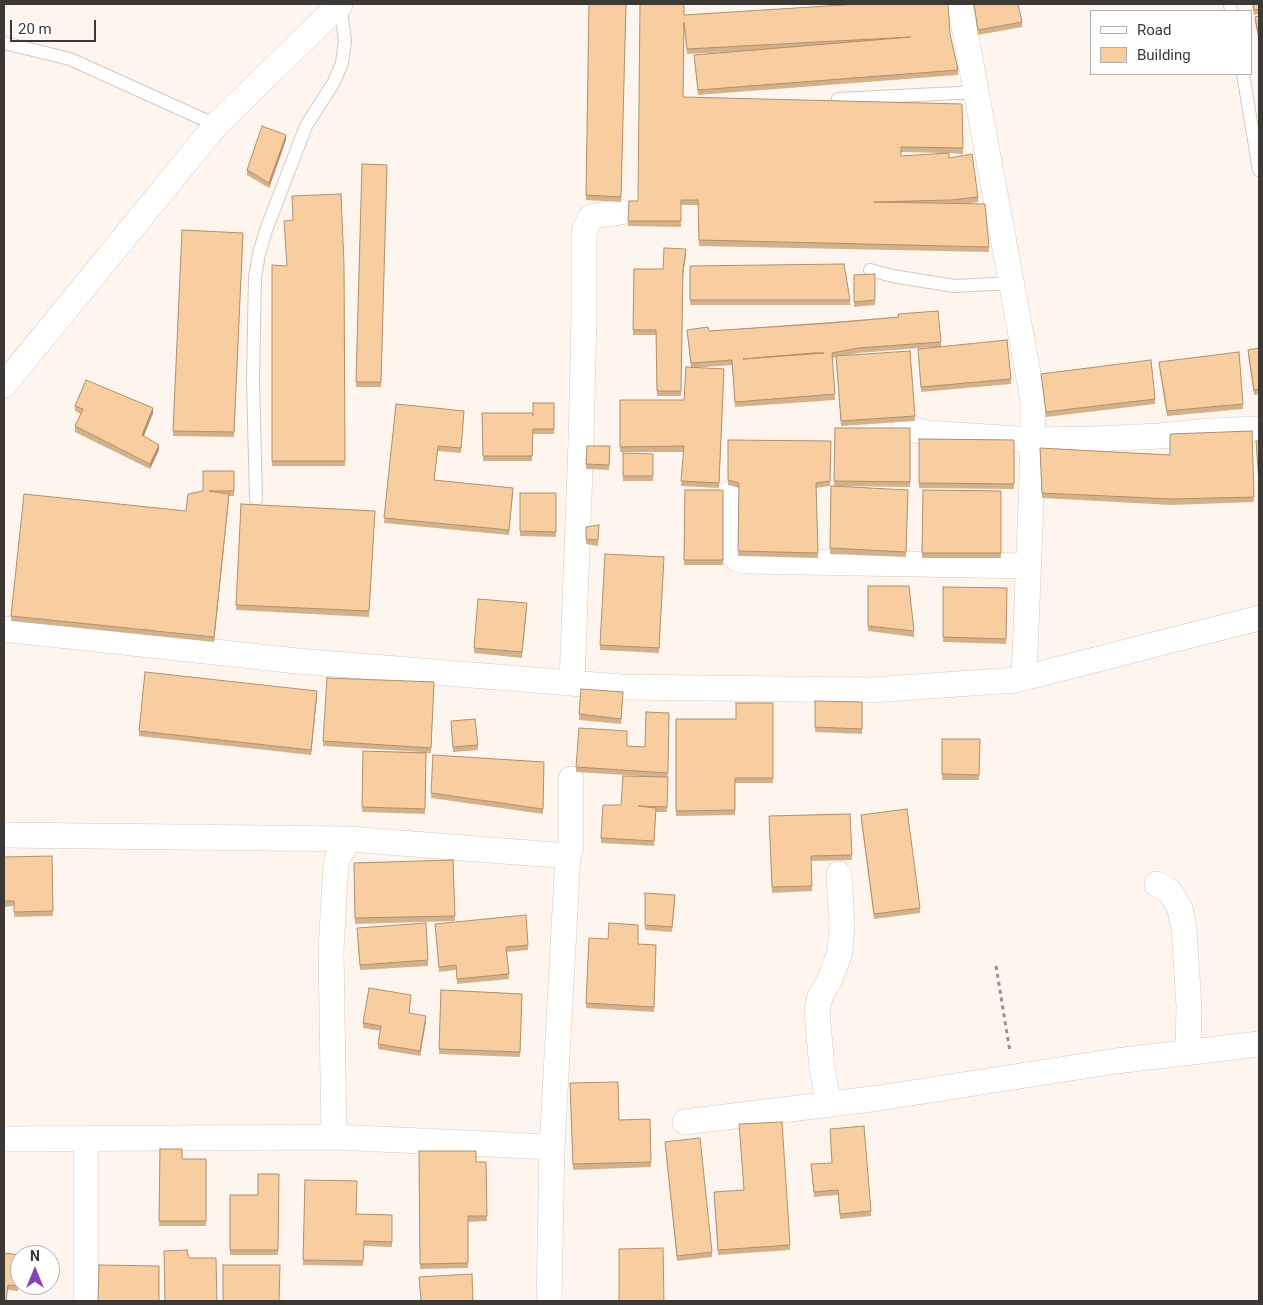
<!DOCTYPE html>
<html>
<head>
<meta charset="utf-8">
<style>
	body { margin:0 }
	#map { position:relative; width:1263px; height:1305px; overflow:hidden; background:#fef6ee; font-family:Roboto,sans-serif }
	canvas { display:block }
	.frame { position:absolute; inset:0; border:5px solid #3c3935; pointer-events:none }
	.legend { position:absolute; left:1090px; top:10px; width:162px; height:65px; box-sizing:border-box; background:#fff; border:1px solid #b1b0ae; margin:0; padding:6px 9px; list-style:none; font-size:15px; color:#3c3935 }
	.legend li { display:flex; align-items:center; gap:10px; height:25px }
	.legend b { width:25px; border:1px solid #b1b0ae }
	.north { position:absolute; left:10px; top:1245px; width:50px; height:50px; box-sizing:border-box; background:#fff; border:1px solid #b1b0ae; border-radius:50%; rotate:0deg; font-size:14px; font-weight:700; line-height:20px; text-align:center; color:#3c3935 }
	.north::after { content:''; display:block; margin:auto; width:18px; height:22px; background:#8744b9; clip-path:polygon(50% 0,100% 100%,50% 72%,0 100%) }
	.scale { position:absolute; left:10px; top:20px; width:86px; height:22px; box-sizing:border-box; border:2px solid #3c3935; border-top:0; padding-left:6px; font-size:15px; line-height:18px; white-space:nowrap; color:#3c3935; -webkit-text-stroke:4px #fff; paint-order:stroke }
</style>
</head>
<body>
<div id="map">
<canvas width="1263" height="1305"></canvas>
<div class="frame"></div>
<ul class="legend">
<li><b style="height:6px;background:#fff"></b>Road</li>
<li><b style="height:14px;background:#f8cea0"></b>Building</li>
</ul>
<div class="north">N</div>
<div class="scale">20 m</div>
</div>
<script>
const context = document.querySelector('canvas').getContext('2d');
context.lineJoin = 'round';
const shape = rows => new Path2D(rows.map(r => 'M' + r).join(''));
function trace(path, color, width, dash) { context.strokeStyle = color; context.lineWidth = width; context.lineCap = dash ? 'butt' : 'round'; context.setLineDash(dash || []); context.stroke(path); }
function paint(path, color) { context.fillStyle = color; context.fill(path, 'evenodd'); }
const lane = shape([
	[1230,4,1231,11],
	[4,43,70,59,216,125],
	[1243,74,1259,170],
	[838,99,977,92],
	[870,270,893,276,954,286,1013,283],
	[256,499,253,380,255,277,259,254,266,230,306,126,334,82,342,63,345,41,340,4]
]);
const street = shape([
	[960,4,1033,400,1032,479,1024,678],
	[4,385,216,125,340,4],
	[905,427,927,433,1032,440,1093,439,1160,436,1209,431,1259,429],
	[729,494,728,544,737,559,745,561,1028,566],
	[4,629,297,661,621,687,871,690,1016,680,1259,618],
	[572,682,581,442,584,318,584,232,590,218,594,216,621,212],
	[4,835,349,839,568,856],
	[1157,884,1170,892,1174,898,1180,909,1184,928,1189,1007,1188,1052],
	[829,1104,822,1069,817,1011,820,997,830,979,840,952,842,925,839,874],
	[685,1122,879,1098,1116,1061,1259,1044],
	[334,1137,331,950,336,864,338,857,349,839],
	[86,1138,86,1301],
	[4,1139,334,1137,552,1147],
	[549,1301,552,1147,568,856,571,848,571,779]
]);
trace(lane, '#d2c8bf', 14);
trace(street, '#d2c8bf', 26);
trace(shape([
	[996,966,1010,1052]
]), '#99938e', 3, [4, 4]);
trace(lane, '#fff', 12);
trace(street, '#fff', 25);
paint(shape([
	[589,4,626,4,621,202,586,200],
	[974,4,1018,4,1022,22,1022,27,978,35],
	[1252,4,1259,4,1259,14,1254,15],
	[684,15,950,34,958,70,958,75,698,95,694,55,730,52,687,54,684,27,683,97,963,148,963,154,949,153,949,158,978,197,978,202,966,204,989,247,989,252,699,246,698,205,681,205,681,227,628,226,629,201,638,201],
	[901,152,944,153,901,156],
	[1259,16,1259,43,1255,22,1255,17],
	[286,140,269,188,247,175,247,170],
	[362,164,387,165,381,387,356,387],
	[182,230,243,233,234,437,173,436],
	[686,254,683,275,681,396,657,396,656,335,633,335,634,269,663,269],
	[344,264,345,466,272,466,272,265,286,266],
	[690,266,850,300,850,305,690,305],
	[875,274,875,305,854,307,854,275],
	[898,314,941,342,941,347,1011,379,1011,384,921,392,918,349,932,347,858,353,843,356,915,416,915,421,841,426,836,357,832,358,835,400,735,407,732,365,692,368,724,369,719,488,681,486,684,452,620,452,620,400,684,400,691,368,687,330,709,331,898,317],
	[1259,348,1259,394,1254,395,1248,355,1248,350],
	[1159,362,1243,404,1243,409,1167,416,1159,367],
	[1041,374,1155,399,1155,404,1046,417],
	[554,403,554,434,533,434,532,461,483,461,482,413,533,416],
	[396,404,464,416,461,453,438,451,434,480,513,493,509,535,384,523],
	[75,406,153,413,144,436,159,450,150,469,75,432,75,426,81,414,75,411],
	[835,428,910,428,910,487,834,486],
	[1252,431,1254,502,1172,505,1042,498,1040,448,1170,455],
	[919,439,1014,440,1014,489,919,488],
	[728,440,831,441,830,486,816,488,818,558,738,556,739,488,728,485],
	[587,446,610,446,609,470,586,469],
	[623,453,653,454,653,481,623,481],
	[234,471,234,496,229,496,214,642,11,621,11,616,186,511,203,491],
	[831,486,908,490,906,557,830,554],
	[685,490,723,490,723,565,684,565],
	[923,490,1001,491,1001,558,922,558],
	[520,493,556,493,556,537,520,536],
	[241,504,375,511,369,617,236,610],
	[586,527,599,530,598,546,586,544],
	[664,562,659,653,600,650,600,645],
	[868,586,914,631,914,637,868,631],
	[943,587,1007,588,1006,644,943,642],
	[527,608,522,658,474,653,474,648],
	[434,682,431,753,426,753,425,814,362,812,363,751,424,752,323,746,323,741],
	[317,696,311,755,139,736,139,731],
	[623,698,621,724,579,720,579,714],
	[815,701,862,702,862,734,815,732],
	[773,703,773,783,735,783,735,815,676,816,676,719,736,719],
	[669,713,667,812,656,812,654,846,601,843,601,838,621,805,656,777,576,772,576,767,627,746,645,747],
	[451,726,478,745,478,750,453,752],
	[942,739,980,739,979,780,942,780],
	[433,755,544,762,543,814,431,798],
	[850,814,852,860,811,861,812,891,772,893,769,816],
	[861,815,920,908,920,913,874,919,861,820],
	[52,856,53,916,14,917,14,906,4,907,4,857],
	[453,860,455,921,355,924,354,863],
	[645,893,675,900,672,932,645,930],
	[435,924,528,945,528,950,507,952,509,979,457,984,456,970,439,972],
	[357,933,428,960,428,966,360,970],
	[589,938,638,944,656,945,654,1012,586,1008],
	[441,990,522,994,520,1057,439,1054],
	[411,1000,409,1013,426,1021,420,1056,378,1049,378,1044,380,1031,363,1028,363,1023],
	[570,1083,619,1120,650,1119,651,1167,573,1170],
	[830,1129,871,1211,871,1216,840,1219,838,1195,814,1197,811,1164,832,1163],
	[665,1142,712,1252,712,1257,677,1261],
	[160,1149,182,1159,206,1159,206,1226,159,1226],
	[419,1151,476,1162,486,1162,487,1221,468,1222,468,1268,420,1269],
	[279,1174,278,1255,230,1255,230,1195,258,1195],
	[305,1180,356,1214,392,1215,392,1247,364,1246,363,1266,303,1265],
	[714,1197,790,1245,790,1250,718,1255],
	[4,1253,20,1255,20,1274,18,1291,8,1290]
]), '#d5b18a');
paint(shape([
	[286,135,286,140,269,188,269,183],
	[686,249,686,254,683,275,681,396,683,270],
	[153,408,153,413,142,440,142,435],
	[159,445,159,450,150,469,150,464],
	[229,494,229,499,214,642,214,637],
	[317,691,317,696,311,755,311,750],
	[426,1016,426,1021,420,1056,420,1051]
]), '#ae9070');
const building = shape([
	[589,4,626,4,621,197,586,195,589,4],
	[640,4,684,4,684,15,859,4,948,4,950,34,958,70,698,90,694,55,911,37,687,49,684,22,683,97,962,104,963,148,901,147,901,156,949,153,949,158,972,154,978,197,951,200,874,202,985,204,989,247,699,240,698,200,681,200,681,221,628,221,629,201,638,201,640,4],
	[974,4,1018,4,1022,22,978,30,974,4],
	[1253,4,1259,4,1259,9,1254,10,1253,4],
	[1259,16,1259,38,1255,17,1259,16],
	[262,126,286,135,269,183,247,170,262,126],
	[362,164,387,165,381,382,356,382,362,164],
	[341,194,344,264,345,461,272,461,272,265,287,266,284,221,293,220,292,196,341,194],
	[182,230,243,233,234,432,173,431,182,230],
	[664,248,686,249,683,270,681,391,657,391,656,330,633,330,634,269,663,269,664,248],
	[844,264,850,300,690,300,690,266,844,264],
	[875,274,875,300,854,302,854,275,875,274],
	[938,311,941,342,858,348,832,353,835,394,735,402,732,360,691,363,687,330,708,327,709,331,832,323,899,317,898,314,938,311],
	[814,353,824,353,743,359,814,353],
	[1007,340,1011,379,921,387,918,349,1007,340],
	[1259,348,1259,389,1254,390,1248,350,1259,348],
	[910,351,915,416,841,421,836,356,910,351],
	[1239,352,1243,404,1167,411,1159,362,1239,352],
	[1151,360,1155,399,1046,412,1041,374,1151,360],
	[686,367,724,369,719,483,681,481,684,446,620,447,620,400,684,400,686,367],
	[86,380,153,408,142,435,159,445,150,464,75,426,83,409,75,406,86,380],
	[533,403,554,403,554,429,533,429,532,456,483,456,482,413,532,413,533,416,533,403],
	[396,404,464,411,461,448,438,446,434,480,513,488,509,530,384,518,396,404],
	[835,428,910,428,910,482,834,481,835,428],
	[1252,431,1254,497,1172,499,1042,493,1040,448,1170,455,1170,434,1252,431],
	[919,439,1014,440,1014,484,919,483,919,439],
	[728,440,831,441,830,481,816,483,818,553,738,551,739,483,728,480,728,440],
	[1256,441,1259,441,1259,483,1256,441],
	[587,446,610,446,609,465,586,464,587,446],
	[623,453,653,454,653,476,623,476,623,453],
	[203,471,234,471,234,491,209,491,229,494,214,637,11,616,24,494,186,511,188,494,203,491,203,471],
	[831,486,908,490,906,552,830,548,831,486],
	[685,490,723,490,723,560,684,560,685,490],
	[923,490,1001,491,1001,553,922,553,923,490],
	[520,493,556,493,556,532,520,531,520,493],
	[241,504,375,511,369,611,236,605,241,504],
	[599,525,598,540,586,539,586,527,599,525],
	[605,554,664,557,659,648,600,645,605,554],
	[868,586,909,586,914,631,868,626,868,586],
	[943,587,1007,588,1006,639,943,637,943,587],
	[478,599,527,603,522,652,474,648,478,599],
	[145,672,317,691,311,750,139,731,145,672],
	[327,678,434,682,431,748,323,741,327,678],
	[581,689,623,692,621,719,579,714,581,689],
	[815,701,862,702,862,729,815,727,815,701],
	[736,703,773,703,773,778,735,778,735,810,676,811,676,719,736,719,736,703],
	[646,712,669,713,668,773,576,767,579,728,627,731,627,746,645,747,646,712],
	[475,719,478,745,453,747,451,721,475,719],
	[942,739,980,739,979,775,942,774,942,739],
	[363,751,426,753,425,809,362,807,363,751],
	[433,755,544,762,543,809,431,793,433,755],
	[623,776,668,777,667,807,638,806,656,808,654,841,601,838,603,805,621,805,623,776],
	[907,809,920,908,874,914,861,815,907,809],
	[850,814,852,855,811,856,812,886,772,887,769,816,850,814],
	[52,856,53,911,14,912,14,901,4,901,4,857,52,856],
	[453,860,455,916,355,918,354,863,453,860],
	[645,893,675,895,672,927,645,925,645,893],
	[526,915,528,945,506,947,509,974,457,979,456,965,439,967,435,924,526,915],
	[426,923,428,960,360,965,357,928,426,923],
	[609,923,638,925,638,944,656,945,654,1007,586,1003,589,938,608,939,609,923],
	[369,988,411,995,409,1013,426,1016,420,1051,378,1044,381,1026,363,1023,369,988],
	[441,990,522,994,520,1052,439,1049,441,990],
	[618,1082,619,1120,650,1119,651,1162,573,1164,570,1083,618,1082],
	[782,1122,790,1245,718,1250,714,1192,744,1190,739,1124,782,1122],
	[864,1126,871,1211,840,1214,838,1190,814,1192,811,1164,832,1163,830,1129,864,1126],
	[700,1138,712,1252,677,1256,665,1142,700,1138],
	[160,1149,182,1149,182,1159,206,1159,206,1221,159,1221,160,1149],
	[419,1151,476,1151,476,1162,486,1162,487,1216,468,1216,468,1263,420,1264,419,1151],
	[258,1174,279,1174,278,1250,230,1250,230,1195,258,1195,258,1174],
	[305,1180,357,1181,356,1214,392,1215,392,1242,364,1241,363,1261,303,1260,305,1180],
	[663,1248,664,1301,619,1301,619,1249,663,1248],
	[187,1250,189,1258,216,1258,217,1301,165,1301,164,1251,187,1250],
	[4,1253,20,1255,20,1269,18,1286,8,1285,6,1301,4,1301,4,1253],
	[99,1265,159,1266,159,1301,98,1301,99,1265],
	[223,1265,280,1265,279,1301,223,1301,223,1265],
	[472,1274,473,1301,421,1301,419,1277,472,1274]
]);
paint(building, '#f8cea0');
trace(building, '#ae9070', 1);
</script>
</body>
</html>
